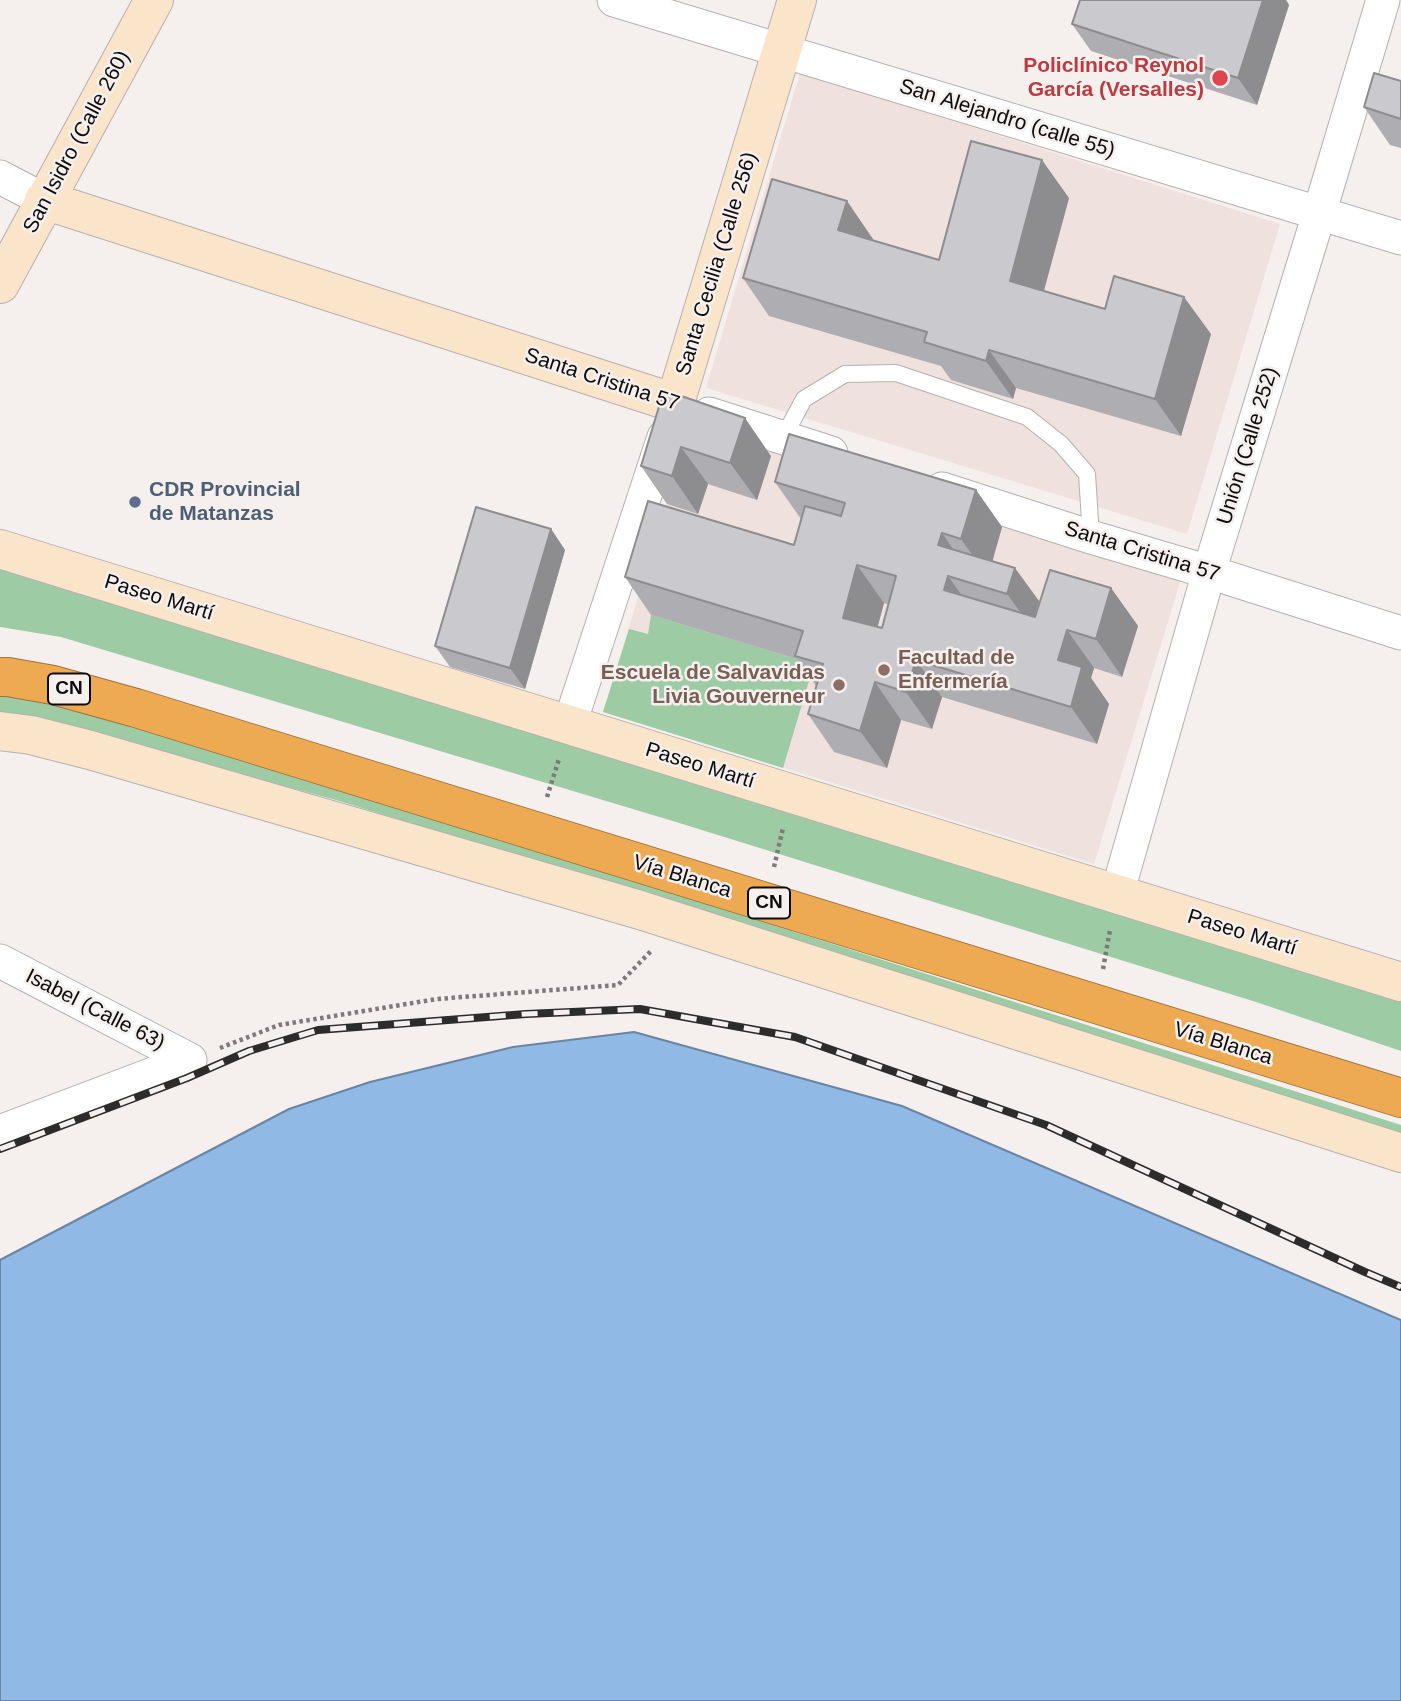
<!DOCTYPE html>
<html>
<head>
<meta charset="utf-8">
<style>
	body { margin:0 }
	canvas { display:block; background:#f5efed }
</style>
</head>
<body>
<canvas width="1401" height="1701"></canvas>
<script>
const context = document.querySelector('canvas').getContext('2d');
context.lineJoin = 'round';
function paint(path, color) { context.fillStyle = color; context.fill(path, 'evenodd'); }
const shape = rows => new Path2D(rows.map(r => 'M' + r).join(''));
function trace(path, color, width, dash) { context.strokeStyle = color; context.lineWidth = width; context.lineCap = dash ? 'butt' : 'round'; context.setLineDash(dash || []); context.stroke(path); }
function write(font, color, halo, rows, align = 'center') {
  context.font = font + ' Helvetica,sans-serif'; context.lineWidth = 5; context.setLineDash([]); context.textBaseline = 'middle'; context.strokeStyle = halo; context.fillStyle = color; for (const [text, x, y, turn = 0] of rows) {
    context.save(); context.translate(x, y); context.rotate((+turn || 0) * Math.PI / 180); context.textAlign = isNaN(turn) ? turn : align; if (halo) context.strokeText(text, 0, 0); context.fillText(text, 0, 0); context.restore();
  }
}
paint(shape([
	[800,73,1280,224,1187,534,706,388],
	[690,427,1181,579,1094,864,603,712]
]), '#efe1dd');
paint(shape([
	[0,568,1401,998,1401,1051,1256,1002,676,822,61,637,0,627],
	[651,615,814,664,783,768,603,712,629,629,648,634],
	[0,695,17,696,111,716,305,776,1401,1125,1401,1136,810,946,336,800,21,715,0,713]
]), '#9dcba4');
const water = shape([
	[634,1032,902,1106,1401,1320,1401,1701,0,1701,0,1260,289,1109,370,1082,513,1047,634,1032]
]);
paint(water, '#91b9e6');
trace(water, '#6985a4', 2);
const lane = shape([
	[783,438,804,399,845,374,896,373,1027,417,1061,444,1087,474,1091,537]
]);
const street = shape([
	[614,0,1401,238],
	[0,177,44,200],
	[709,414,831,453],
	[942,489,1091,537,1209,572,1401,633],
	[569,726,664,437],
	[1117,894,1209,572,1319,214,1383,0],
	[0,961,190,1060],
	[0,1132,190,1060]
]);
const secondary = shape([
	[44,200,675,403,797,0],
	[0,284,154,0],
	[0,549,1401,982],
	[0,731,31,735,90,750,640,910,1401,1153]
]);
const highway = shape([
	[0,677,8,677,53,685,136,708,1401,1098]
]);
trace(lane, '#b6b0af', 18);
trace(street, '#b6b0af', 35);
trace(secondary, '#b6b0af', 40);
trace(highway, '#9f723a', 40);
trace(shape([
	[547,797,559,759],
	[774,867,783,828],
	[1103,969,1110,930],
	[220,1048,279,1025,437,999,618,985,652,950]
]), '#7e7a79', 4.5, [3.5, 3.5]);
trace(lane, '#fff', 16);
trace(street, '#fff', 33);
trace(secondary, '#fae5cb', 38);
trace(highway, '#eea953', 38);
const rail = shape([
	[0,1149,187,1078,249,1051,318,1030,526,1014,640,1009,795,1037,1046,1125,1365,1272,1401,1287]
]);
trace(rail, '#2d2c2a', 8);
trace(rail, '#f5efed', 5, [16]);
paint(shape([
	[1080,0,1286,0,1289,5,1257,105,1091,51,1072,24],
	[1401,81,1401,148,1390,145,1364,107],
	[1069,198,1044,291,1105,309,1211,334,1181,436,1016,388,1013,399,951,380,941,366,769,316,743,278,873,239,872,241,939,260],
	[664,390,771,456,757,500,708,484,698,514,667,504,641,466],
	[775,482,976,490,1002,527,992,561,1040,602,1111,588,1138,626,1122,677,1094,668,1091,678,1109,704,1097,744,942,697,932,729,901,720,887,768,834,752,808,714,816,686,797,659,651,615,625,577,794,545,801,519],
	[884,603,889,605,882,628,877,627],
	[551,529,565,550,525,689,450,667,435,646]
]), '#aeadb1');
paint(shape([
	[1263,0,1286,0,1289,5,1257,105,1238,78],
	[1042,160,1069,198,1036,319,1010,281],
	[847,201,873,239,865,268,838,230],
	[1184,297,1211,334,1181,436,1155,399],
	[989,350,1016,388,1013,399,986,361],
	[745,418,771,456,757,500,730,463],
	[681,447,708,484,698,514,672,476],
	[976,490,1002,527,988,577,961,539],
	[551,529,565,550,525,689,510,668],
	[942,533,968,571,938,545],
	[857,565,884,603,870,656,843,618],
	[1015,568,1042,605,1034,631,1007,594],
	[948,576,975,614,944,590],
	[1111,588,1138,626,1122,677,1096,639],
	[1067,630,1094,668,1091,678,1109,704,1097,744,1071,707,1058,660],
	[916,660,942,697,932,729,906,692],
	[875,682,901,720,887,768,860,731]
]), '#8d8d90');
const building = shape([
	[1080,0,1263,0,1238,78,1072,24,1080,0],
	[1374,73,1401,81,1401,119,1364,107,1374,73],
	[971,141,1042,160,1010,281,1105,309,1114,276,1184,297,1155,399,989,350,986,361,924,342,927,332,743,278,772,179,847,201,838,230,939,260,971,141],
	[664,390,745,418,730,463,681,447,672,476,641,466,664,390],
	[789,434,976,490,961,539,942,533,938,545,1015,568,1007,594,948,576,944,590,1035,617,1050,570,1111,588,1096,639,1067,630,1058,660,1082,667,1071,707,916,660,906,692,875,682,860,731,808,714,823,664,795,656,803,631,625,577,648,501,794,545,805,506,841,516,845,503,775,482,789,434],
	[857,565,896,576,882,628,843,618,857,565],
	[476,507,551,529,510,668,435,646,476,507]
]);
paint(building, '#cac9ce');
trace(building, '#8d8d90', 2);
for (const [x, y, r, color] of [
	[1220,78,9,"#e0444e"],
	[135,502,7,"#5c6f8a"],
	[884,670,7,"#8d6e63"],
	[839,685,7,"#8d6e63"]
]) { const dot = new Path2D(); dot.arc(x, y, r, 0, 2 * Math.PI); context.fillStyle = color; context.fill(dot); trace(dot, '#f5efed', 2.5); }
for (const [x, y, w] of [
	[69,689,42],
	[769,903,42]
]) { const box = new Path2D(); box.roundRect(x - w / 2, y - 15.5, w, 31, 5); context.fillStyle = '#f5efed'; context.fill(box); trace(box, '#0d0c0b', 2); }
write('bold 19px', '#0d0c0b', null, [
	["CN",69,689],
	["CN",769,903]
]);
write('bold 21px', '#be3a42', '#f5efed', [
	["Policlínico Reynol",1204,66],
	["García (Versalles)",1204,90]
], 'right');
write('21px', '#0d0c0b', '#f5efed', [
	["San Alejandro (calle 55)",1007,119,17],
	["San Isidro (Calle 260)",77,142,-62],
	["Santa Cecilia (Calle 256)",717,264,-73],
	["Santa Cristina 57",602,380,18],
	["Unión (Calle 252)",1248,446,-73],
	["Santa Cristina 57",1142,552,17],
	["Paseo Martí",159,598,17],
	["Paseo Martí",700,766,17],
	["Vía Blanca",682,877,17],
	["Paseo Martí",1242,933,17],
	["Isabel (Calle 63)",95,1010,27],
	["Vía Blanca",1223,1044,17]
]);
write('bold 21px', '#4e5e75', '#f5efed', [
	["CDR Provincial",149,490],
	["de Matanzas",149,514]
], 'left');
write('bold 21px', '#785e54', '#f5efed', [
	["Facultad de",898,658],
	["Enfermería",898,682],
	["Escuela de Salvavidas",825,673,"right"],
	["Livia Gouverneur",825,697,"right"]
], 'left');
</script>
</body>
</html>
